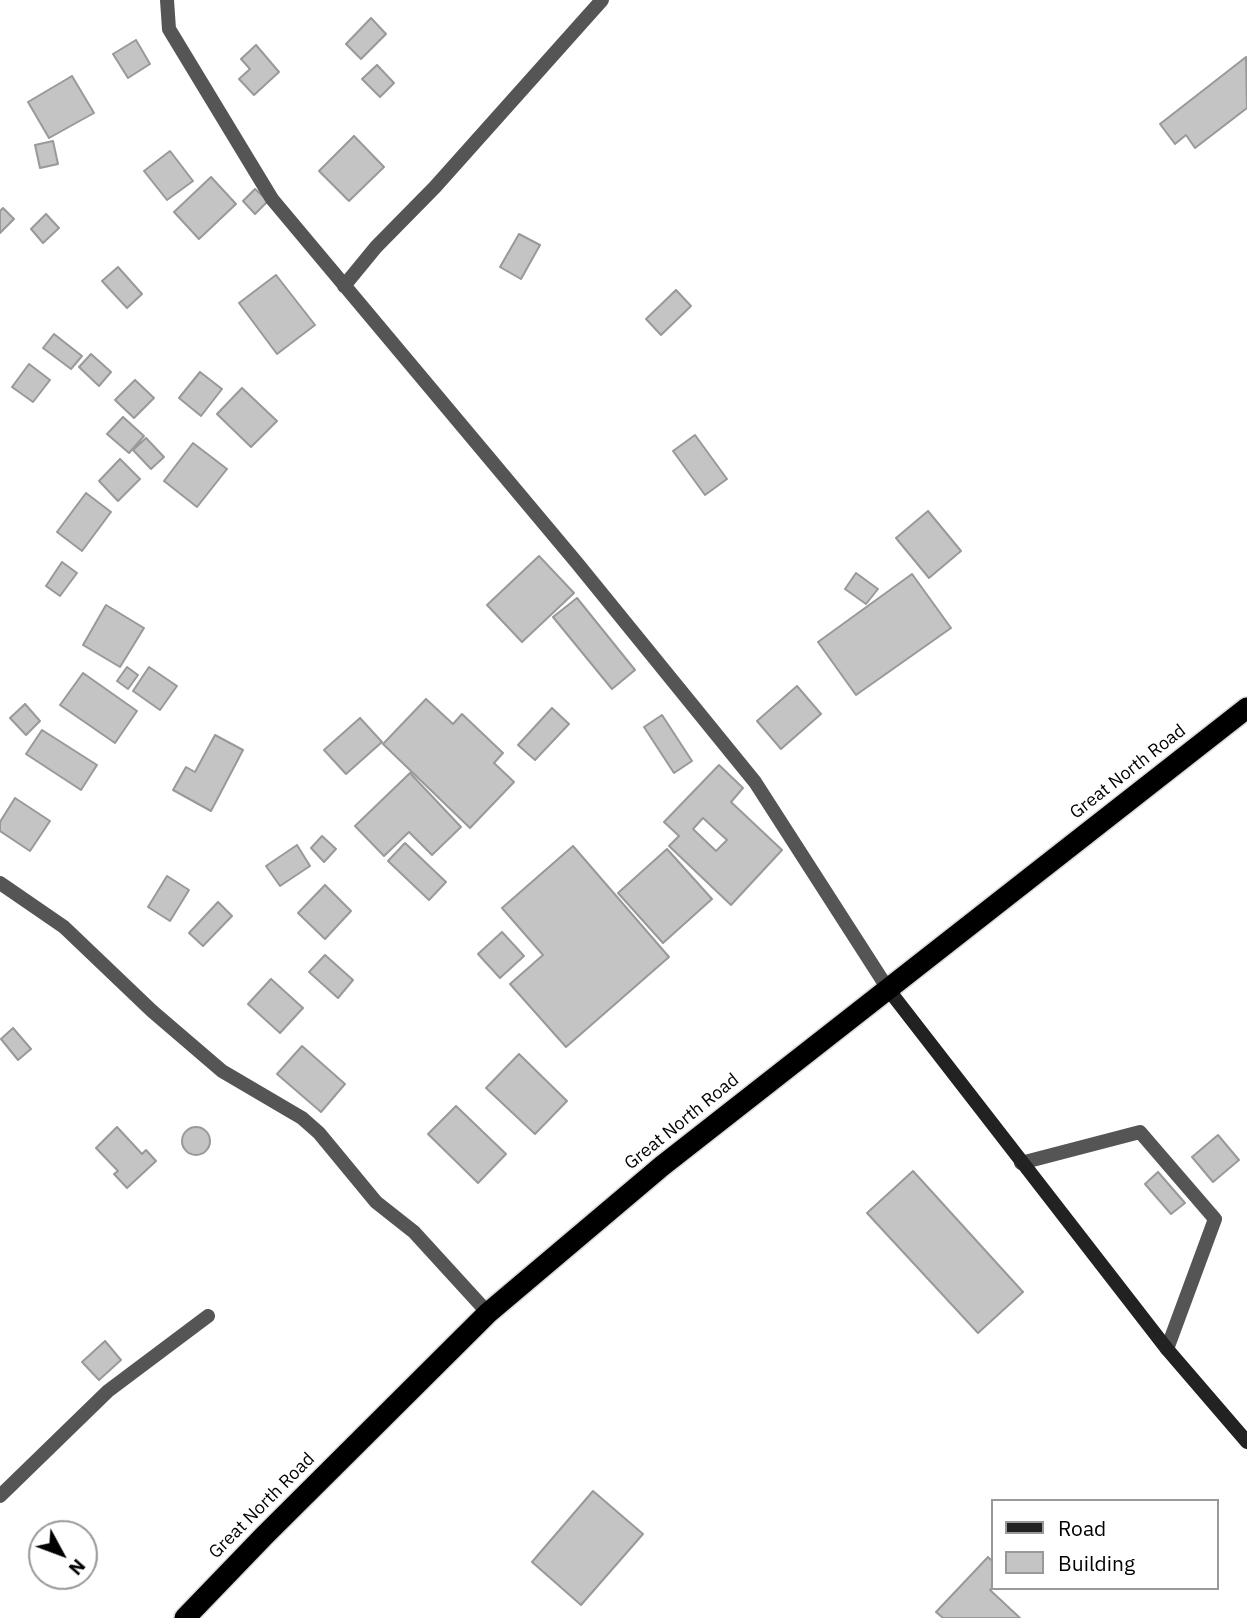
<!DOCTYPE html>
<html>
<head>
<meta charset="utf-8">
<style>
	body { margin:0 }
	#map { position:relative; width:1247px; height:1618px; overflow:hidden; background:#fff; font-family:"IBM Plex Sans",sans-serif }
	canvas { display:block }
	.legend { position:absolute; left:991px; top:1499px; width:228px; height:91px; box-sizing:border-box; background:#fff; border:2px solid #999; margin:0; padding:9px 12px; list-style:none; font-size:21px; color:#000 }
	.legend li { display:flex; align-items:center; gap:14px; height:35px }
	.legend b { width:35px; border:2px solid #999 }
	.north { position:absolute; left:28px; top:1520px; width:70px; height:70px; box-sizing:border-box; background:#fff; border:2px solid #999; border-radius:50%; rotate:131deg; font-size:19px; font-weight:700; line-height:28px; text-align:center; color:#000 }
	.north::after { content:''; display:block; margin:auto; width:24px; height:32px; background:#000; clip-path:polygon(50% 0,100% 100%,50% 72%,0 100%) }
</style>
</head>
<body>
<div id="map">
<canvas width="1247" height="1618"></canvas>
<ul class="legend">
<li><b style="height:9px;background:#222"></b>Road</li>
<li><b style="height:19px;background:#c4c4c4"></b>Building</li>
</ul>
<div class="north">N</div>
</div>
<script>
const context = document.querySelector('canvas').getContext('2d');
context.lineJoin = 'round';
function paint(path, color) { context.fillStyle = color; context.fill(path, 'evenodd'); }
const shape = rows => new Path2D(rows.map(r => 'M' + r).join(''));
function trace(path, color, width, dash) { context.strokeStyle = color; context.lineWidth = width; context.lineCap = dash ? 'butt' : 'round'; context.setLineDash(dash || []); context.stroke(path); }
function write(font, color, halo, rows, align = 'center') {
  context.font = font + ' "IBM Plex Sans",sans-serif'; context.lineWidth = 7; context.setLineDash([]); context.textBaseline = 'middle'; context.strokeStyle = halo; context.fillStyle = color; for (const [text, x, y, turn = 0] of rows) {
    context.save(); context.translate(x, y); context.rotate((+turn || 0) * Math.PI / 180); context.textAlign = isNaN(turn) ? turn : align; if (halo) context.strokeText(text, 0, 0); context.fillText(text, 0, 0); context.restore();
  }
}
const building = shape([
	[371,18,386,34,361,59,346,44,371,18],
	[136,40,150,64,128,78,113,54,136,40],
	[256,45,279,72,254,95,239,79,250,69,241,59,256,45],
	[1246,57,1247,108,1195,148,1186,135,1175,144,1160,124,1246,57],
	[377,65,394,83,380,97,362,79,377,65],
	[72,76,94,113,49,138,28,102,72,76],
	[354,136,384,167,349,201,319,171,354,136],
	[53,141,58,164,40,168,35,145,53,141],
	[170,151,193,181,167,200,144,171,170,151],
	[211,177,236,204,199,239,174,212,211,177],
	[255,189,268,201,255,214,243,201,255,189],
	[3,208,14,219,0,233,0,211,3,208],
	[46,214,59,228,43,243,31,229,46,214],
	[519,234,540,245,521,279,500,267,519,234],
	[118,267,142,294,127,308,102,281,118,267],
	[276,275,315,325,277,354,239,303,276,275],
	[676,290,691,306,661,335,646,319,676,290],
	[54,334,82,356,71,369,43,348,54,334],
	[91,354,111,372,99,386,79,367,91,354],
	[29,364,50,380,33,402,12,387,29,364],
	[200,372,222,389,201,416,179,398,200,372],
	[135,380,154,398,134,418,115,400,135,380],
	[242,388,277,421,251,447,217,414,242,388],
	[123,417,144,436,129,453,107,434,123,417],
	[695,435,727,479,705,495,673,451,695,435],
	[146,438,164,457,151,469,133,450,146,438],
	[193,443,227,469,197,507,164,481,193,443],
	[120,459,140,479,118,501,99,481,120,459],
	[86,493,111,512,82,551,57,532,86,493],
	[928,511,961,551,929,578,896,538,928,511],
	[539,556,574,593,522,642,487,605,539,556],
	[62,562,77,573,60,596,46,586,62,562],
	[856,573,878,589,866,604,845,589,856,573],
	[912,574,951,628,856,695,818,642,912,574],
	[577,598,635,670,612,689,553,617,577,598],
	[106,605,144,628,120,667,83,645,106,605],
	[127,667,138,675,128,689,117,681,127,667],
	[149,667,177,686,160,710,133,691,149,667],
	[83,673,137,711,115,743,60,705,83,673],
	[797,686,821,714,781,749,757,721,797,686],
	[426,699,453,724,462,714,503,753,494,763,514,782,470,828,383,744,426,699],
	[25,704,40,721,26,735,10,718,25,704],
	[552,708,569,724,535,760,518,745,552,708],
	[662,715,692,761,674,773,644,727,662,715],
	[360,718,382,742,346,774,324,750,360,718],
	[42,730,97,765,81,790,26,754,42,730],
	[215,735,243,750,211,811,173,790,186,767,195,772,215,735],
	[719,765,743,788,731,802,782,850,731,905,669,846,679,836,664,822,719,765],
	[703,818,727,840,716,851,693,829,703,818],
	[410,773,461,827,432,855,409,832,384,856,355,826,410,773],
	[15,798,50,821,30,851,0,831,0,822,15,798],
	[322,836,336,849,324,862,311,848,322,836],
	[405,843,446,882,429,900,388,861,405,843],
	[297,845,310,866,280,886,266,866,297,845],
	[573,846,669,957,566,1047,510,984,543,955,502,908,573,846],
	[667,849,712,899,663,943,618,893,667,849],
	[167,876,189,890,170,921,148,907,167,876],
	[325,885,351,911,325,939,298,913,325,885],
	[218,902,232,916,203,946,189,933,218,902],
	[502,932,524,956,500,978,478,954,502,932],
	[325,955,353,980,338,998,309,972,325,955],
	[271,979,303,1008,280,1033,248,1004,271,979],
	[13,1028,31,1049,18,1060,1,1039,13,1028],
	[302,1046,345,1084,321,1112,277,1074,302,1046],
	[519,1054,567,1101,535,1134,486,1088,519,1054],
	[456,1106,506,1154,478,1183,428,1134,456,1106],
	'182 1141a14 14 0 1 1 28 0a14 14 0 1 1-28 0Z',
	[117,1127,142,1154,146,1150,156,1161,127,1188,114,1174,118,1171,96,1148,117,1127],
	[1218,1135,1239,1160,1213,1182,1192,1157,1218,1135],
	[913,1171,1023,1292,978,1333,867,1213,913,1171],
	[1158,1172,1185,1203,1171,1214,1145,1184,1158,1172],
	[105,1341,121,1360,99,1380,82,1362,105,1341],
	[593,1491,643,1534,581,1605,532,1562,593,1491],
	[988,1557,993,1562,993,1587,990,1590,1020,1618,943,1618,936,1612,988,1557]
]);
paint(building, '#c4c4c4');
trace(building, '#999', 2);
const highway = shape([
	[185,1618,264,1536,488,1313,662,1166,1247,708]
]);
trace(highway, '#dbdbdb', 24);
trace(shape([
	[1021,1163,1140,1132,1215,1219,1167,1349],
	[0,1496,108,1391,208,1316]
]), '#555', 14);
trace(shape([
	[167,0,169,29,272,199,577,563,755,782,888,989],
	[344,286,376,247,435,187,602,0],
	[0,883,64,927,152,1011,222,1071,302,1118,319,1133,376,1202,414,1232,488,1313]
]), '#555', 14);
trace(shape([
	[888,989,1167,1349,1247,1442]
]), '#222', 14);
trace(highway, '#000', 21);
write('18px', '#000', '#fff', [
	["Great North Road",1128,772,-38],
	["Great North Road",682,1122,-39],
	["Great North Road",262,1506,-45]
]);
</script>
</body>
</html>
